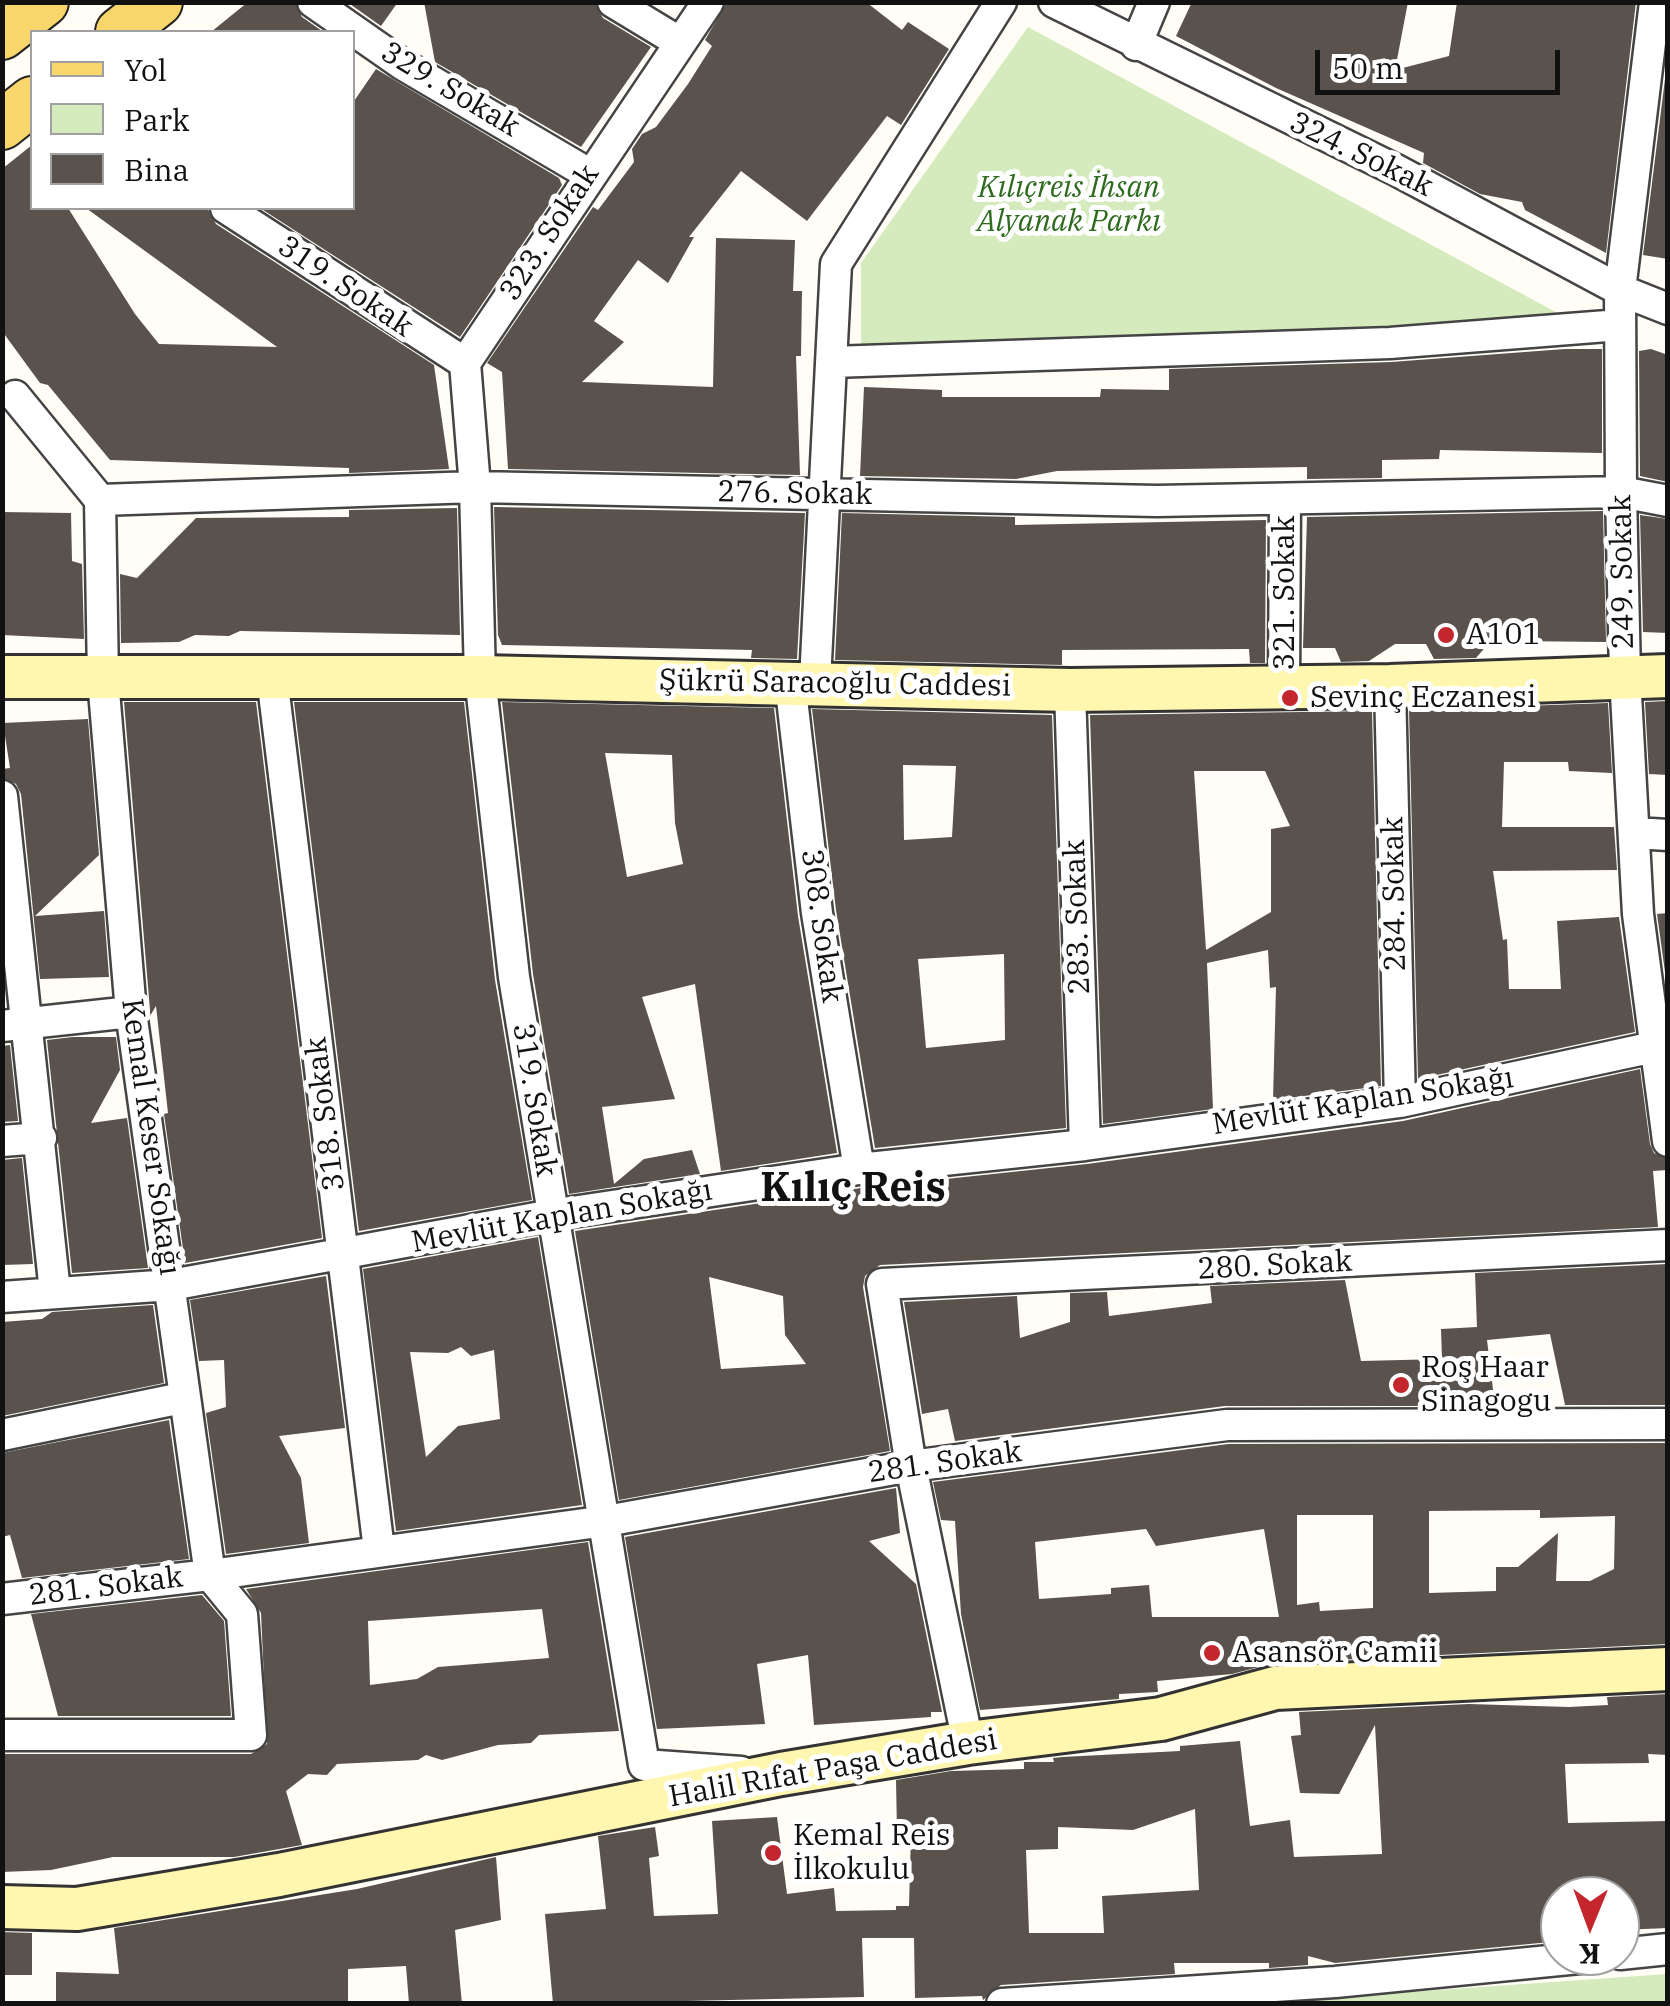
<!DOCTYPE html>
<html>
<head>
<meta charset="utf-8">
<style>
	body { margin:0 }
	#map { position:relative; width:1670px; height:2006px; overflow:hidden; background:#fffdf5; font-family:"IBM Plex Serif",serif }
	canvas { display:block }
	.frame { position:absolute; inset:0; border:5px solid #111; pointer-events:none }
	.legend { position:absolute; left:30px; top:30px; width:325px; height:180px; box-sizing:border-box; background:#fff; border:2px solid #a0a0a0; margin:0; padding:12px 18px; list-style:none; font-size:30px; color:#111 }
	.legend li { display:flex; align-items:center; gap:20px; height:50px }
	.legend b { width:50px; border:2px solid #a0a0a0 }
	.north { position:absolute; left:1540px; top:1876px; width:100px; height:100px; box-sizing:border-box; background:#fff; border:2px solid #a0a0a0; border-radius:50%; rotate:181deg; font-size:28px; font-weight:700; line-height:40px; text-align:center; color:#111 }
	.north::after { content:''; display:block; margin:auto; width:35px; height:45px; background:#c4262e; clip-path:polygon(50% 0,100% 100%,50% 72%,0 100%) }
	.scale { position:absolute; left:1315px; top:50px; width:245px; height:45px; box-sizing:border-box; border:5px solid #111; border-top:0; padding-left:12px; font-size:30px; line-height:35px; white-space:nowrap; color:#111; -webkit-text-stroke:8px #fff; paint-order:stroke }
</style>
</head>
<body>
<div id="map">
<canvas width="1670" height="2006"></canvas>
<div class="frame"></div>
<ul class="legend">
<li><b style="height:12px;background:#f9d66b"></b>Yol</li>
<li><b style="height:28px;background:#d5ebbd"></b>Park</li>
<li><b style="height:28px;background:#5a524d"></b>Bina</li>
</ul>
<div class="north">K</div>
<div class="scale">50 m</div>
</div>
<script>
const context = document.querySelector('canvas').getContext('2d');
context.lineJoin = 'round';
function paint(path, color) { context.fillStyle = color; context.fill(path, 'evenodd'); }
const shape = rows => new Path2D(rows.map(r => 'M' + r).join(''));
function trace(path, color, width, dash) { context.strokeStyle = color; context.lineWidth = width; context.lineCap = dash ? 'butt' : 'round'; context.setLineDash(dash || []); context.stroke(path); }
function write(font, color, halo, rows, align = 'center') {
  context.font = font + ' "IBM Plex Serif",serif'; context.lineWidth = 10; context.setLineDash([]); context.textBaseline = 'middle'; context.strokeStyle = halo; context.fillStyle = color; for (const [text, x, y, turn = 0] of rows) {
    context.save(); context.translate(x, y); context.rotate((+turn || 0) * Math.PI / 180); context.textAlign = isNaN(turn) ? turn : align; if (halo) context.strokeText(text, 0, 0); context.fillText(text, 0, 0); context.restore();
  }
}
paint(shape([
	[1028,27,1576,323,861,347,861,263],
	[1667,1974,1667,2003,1253,2003]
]), '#d5ebbd');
paint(shape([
	[248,2,295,2,302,17,322,31,211,32],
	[347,2,398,2,381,26],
	[424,2,594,2,603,18,651,47,581,147,435,62],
	[727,2,866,2,902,30,908,22,949,49,901,125,887,116,807,221,741,171,689,237,694,237,668,283,638,260,594,321,624,342,582,382,713,387,716,238,795,240,793,291,802,291,801,356,796,356,800,475,508,469,502,372,487,363,593,207,598,210,634,162,632,149,642,134,656,127,688,84,712,46,705,40],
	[1192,2,1408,2,1395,70,1449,56,1457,2,1636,2,1606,253,1525,210,1522,202,1480,194,1423,163,1424,153,1276,88,1176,36],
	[1668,55,1668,259,1643,255],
	[376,69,559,178,562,185,460,337,260,208,352,208,352,104],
	[32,145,32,208,68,208,135,314,159,344,277,347,86,208,207,208,216,224,434,365,449,469,349,473,349,468,110,460,48,385,40,383,2,331,2,169],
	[1565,349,1602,349,1602,453,1440,450,1439,459,1382,460,1382,478,1307,479,1307,467,1057,471,1016,479,860,476,864,387,942,390,942,397,1100,397,1101,389,1169,390,1169,369,1391,362],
	[1651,349,1668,355,1668,482,1640,476,1639,351],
	[494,507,805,513,797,659,751,658,752,650,502,645,498,635],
	[457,508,460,635,240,631,229,636,195,635,179,642,121,643,120,574,137,578,196,518,349,517,349,510],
	[1603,511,1606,642,1513,641,1488,644,1476,658,1434,659,1426,644,1395,644,1369,661,1341,662,1335,648,1303,648,1307,517],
	[2,512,71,513,72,561,82,564,84,639,2,635],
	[842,513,1015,517,1015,525,1266,520,1265,663,1250,663,1249,649,1062,650,1062,665,835,660],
	[1640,515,1668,519,1668,633,1643,632],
	[1668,701,1668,775,1649,774,1645,702],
	[124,702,256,702,322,1238,185,1263,164,1114,168,1113,156,1006,150,1016,150,1010],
	[294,702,464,702,495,980,532,1200,359,1231],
	[502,702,774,708,798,916,837,1153,721,1171,695,984,642,997,675,1099,602,1107,614,1184,644,1159,692,1150,700,1174,569,1194,533,974],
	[605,753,672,755,675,823,683,864,627,877],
	[1608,703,1612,773,1569,771,1568,762,1504,762,1502,827,1614,827,1617,870,1493,871,1503,940,1507,939,1509,989,1561,989,1557,921,1619,917,1635,1032,1418,1079,1409,710],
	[812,709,1052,715,1066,1128,875,1148,836,910],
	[903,765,956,766,952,837,904,840],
	[1004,954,1005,1040,926,1048,918,959],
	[1372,711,1381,1086,1273,1100,1276,987,1270,988,1268,950,1207,963,1213,1109,1103,1124,1090,715],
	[1194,771,1265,771,1290,826,1271,829,1271,912,1206,950],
	[88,719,99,855,35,916,104,911,109,977,40,979,21,794,16,784,2,778,2,769,10,768,3,723],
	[1668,913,1668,994,1657,914],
	[73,1037,116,1037,120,1070,91,1123,127,1118,148,1268,72,1273,47,1040],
	[10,1045,18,1121,2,1122,2,1046],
	[1640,1069,1650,1144,1654,1153,1668,1159,1668,1170,1653,1171,1658,1227,880,1265,865,1276,863,1287,890,1451,619,1500,575,1231,861,1188,1087,1164,1403,1121],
	[709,1277,783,1296,785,1335,806,1364,721,1369],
	[22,1158,33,1264,2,1265,2,1160],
	[538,1237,582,1505,396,1531,363,1269],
	[461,1347,471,1356,494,1350,500,1419,458,1426,426,1457,410,1352,448,1353],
	[1668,1264,1668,1405,1565,1405,1550,1334,1487,1340,1495,1406,1225,1406,955,1441,948,1409,922,1414,904,1302,1017,1296,1020,1338,1070,1322,1070,1293,1107,1292,1109,1316,1212,1303,1210,1286,1345,1280,1361,1361,1442,1359,1441,1329,1477,1327,1475,1273],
	[326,1276,345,1428,279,1436,301,1478,309,1543,226,1554,206,1413,226,1407,224,1360,199,1361,190,1300],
	[153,1305,164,1383,2,1416,2,1322,42,1319,52,1312],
	[169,1420,189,1559,22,1578,10,1535,2,1537,2,1453],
	[1668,1443,1668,1644,1274,1663,1232,1674,1157,1681,1158,1692,1119,1694,1119,1699,980,1710,961,1614,955,1521,941,1520,933,1482,1228,1444],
	[1540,1510,1540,1518,1615,1516,1614,1569,1590,1581,1556,1581,1558,1533,1518,1567,1496,1567,1496,1591,1429,1593,1429,1511],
	[1297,1515,1373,1515,1373,1608,1320,1611,1319,1602,1297,1605],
	[1146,1529,1156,1546,1264,1529,1279,1617,1152,1617,1149,1585,1111,1588,1111,1594,1039,1599,1035,1542],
	[896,1488,900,1533,869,1541,916,1584,942,1712,931,1712,931,1717,814,1725,808,1655,757,1664,765,1724,657,1729,625,1537],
	[588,1542,619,1731,539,1735,531,1743,498,1745,442,1760,426,1755,418,1760,337,1764,327,1775,308,1774,286,1791,302,1845,234,1857,113,1857,51,1870,2,1872,2,1754,251,1754,267,1744,261,1613,246,1589],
	[542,1609,549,1658,438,1667,417,1679,370,1685,368,1621],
	[202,1595,224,1621,231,1716,58,1716,31,1614],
	[1668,1694,1668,1755,1648,1754,1649,1763,1565,1764,1568,1823,1668,1821,1668,1928,1620,1930,1620,1896,1560,1896,1560,1941,1335,1963,1308,1956,1308,1965,1269,1968,1269,1963,1174,1963,1175,1974,1001,1985,983,2000,982,1996,915,1998,914,1938,862,1938,864,1997,553,2004,545,1914,606,1909,598,1836,655,1827,659,1856,649,1858,654,1916,718,1914,712,1821,777,1817,787,1894,834,1888,836,1911,896,1910,896,1906,909,1906,911,1833,897,1833,896,1780,951,1771,1024,1769,1024,1762,1054,1762,1053,1758,1062,1757,1180,1751,1180,1746,1240,1741,1250,1826,1290,1820,1294,1857,1382,1854,1375,1725,1339,1794,1300,1793,1291,1736,1301,1735,1299,1712,1469,1704,1569,1707,1608,1705,1607,1697],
	[1195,1809,1199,1890,1102,1896,1104,1933,1029,1933,1026,1850,1058,1849,1058,1827,1133,1830],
	[496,1857,501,1920,455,1930,462,2004,409,2004,406,1966,348,1969,348,2004,56,2004,56,1972,119,1974,114,1928,357,1889],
	[2,1932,32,1933,32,1975,2,1975]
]), '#5a524d');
const street = shape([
	[313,2,402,64,589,174],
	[613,2,679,42],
	[708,2,465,363,475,487,480,677,514,977,644,1765,741,1772],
	[1054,2,1396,170,1620,290,1668,309],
	[1655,2,1620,290,1621,492,1625,676,1638,914,1668,1141],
	[1136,45,1154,2],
	[226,208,465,363],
	[832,362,1390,343,1620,325],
	[15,396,100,500],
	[1668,501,1621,492,1157,501,475,487,100,500,103,679,131,1012,210,1575,606,1521,911,1466,1227,1425,1668,1424],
	[272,677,379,1550],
	[815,681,836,264,1001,2],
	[790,682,817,913,859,1169],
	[1390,686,1400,1102],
	[1284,687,1285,499],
	[1070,690,1085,1145],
	[2,796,55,1292],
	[1634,833,1668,835],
	[2,1026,131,1012],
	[2,1141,41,1138],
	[2,1297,171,1285,552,1215,859,1169,1085,1145,1400,1102,1654,1047,1668,1048],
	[2,1435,182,1398],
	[2,1599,210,1575,242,1614,251,1735,2,1735],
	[968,1743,911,1466,882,1284,1668,1245],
	[1620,1954,1668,1949],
	[1002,2004,1335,1982,1600,1956]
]);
const secondary = shape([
	[2,677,480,677,1070,690,1390,686,1668,676],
	[2,1907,77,1909,279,1875,781,1774,968,1743,1161,1719,1275,1688,1668,1669]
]);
const primary = shape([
	[120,32,158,2],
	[2,35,44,2],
	[2,125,32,101]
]);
trace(street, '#444', 35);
trace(secondary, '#333', 48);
trace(primary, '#222', 52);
trace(street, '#fff', 30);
trace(secondary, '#fff6b0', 42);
trace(primary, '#f9d66b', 48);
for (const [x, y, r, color] of [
	[1446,635,10,"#c4262e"],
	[1290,698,10,"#c4262e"],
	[1401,1385,10,"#c4262e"],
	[1212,1653,10,"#c4262e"],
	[773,1853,10,"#c4262e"]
]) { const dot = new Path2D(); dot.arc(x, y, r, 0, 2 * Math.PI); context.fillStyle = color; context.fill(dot); trace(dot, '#fff', 4); }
write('30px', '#111', '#fff', [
	["329. Sokak",450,90,31],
	["324. Sokak",1361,155,26],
	["323. Sokak",550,233,-57],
	["319. Sokak",345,287,34],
	["276. Sokak",795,494,1],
	["249. Sokak",1623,572,-91],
	["321. Sokak",1285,593,-90],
	["Şükrü Saracoğlu Caddesi",835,684,1],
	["284. Sokak",1395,894,-91],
	["283. Sokak",1078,917,-92],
	["308. Sokak",821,926,82],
	["319. Sokak",534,1100,81],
	["Mevlüt Kaplan Sokağı",1363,1102,-9],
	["318. Sokak",326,1114,-97],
	["Kemal Keser Sokağı",150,1137,82],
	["Mevlüt Kaplan Sokağı",562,1217,-10],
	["280. Sokak",1275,1266,-3],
	["281. Sokak",945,1463,-8],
	["281. Sokak",106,1587,-7],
	["Halil Rıfat Paşa Caddesi",833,1769,-10]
]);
write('italic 30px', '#2f6b1f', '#fff', [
	["Kılıçreis İhsan",1069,188],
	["Alyanak Parkı",1069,222]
]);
write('30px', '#111', '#fff', [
	["A101",1466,635],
	["Sevinç Eczanesi",1310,698],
	["Roş Haar",1421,1368],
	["Sinagogu",1421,1402],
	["Asansör Camii",1232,1653],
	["Kemal Reis",793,1836],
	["İlkokulu",793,1870]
], 'left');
write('bold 40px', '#111', '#fff', [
	["Kılıç Reis",853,1189]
]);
</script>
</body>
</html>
